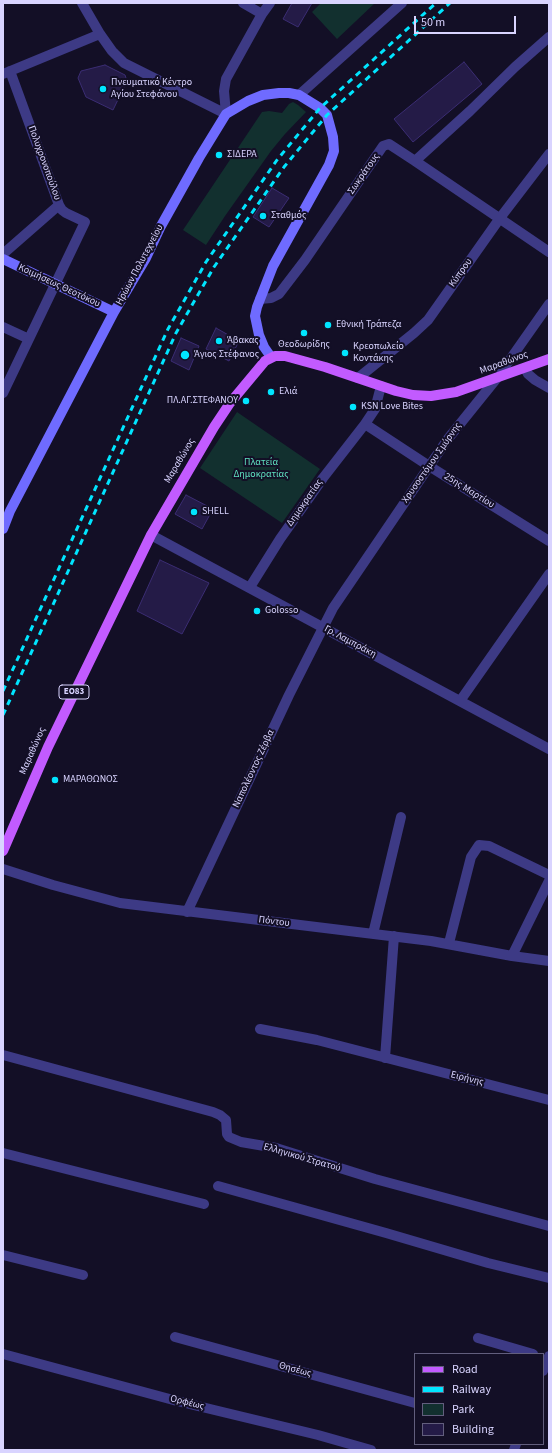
<!DOCTYPE html>
<html>
<head>
<meta charset="utf-8">
<style>
	body { margin:0 }
	#map { position:relative; width:552px; height:1453px; overflow:hidden; background:#130f26; font-family:"Source Sans 3",sans-serif }
	canvas { display:block }
	.frame { position:absolute; inset:0; border:4px solid #d9d4ff; pointer-events:none }
	.legend { position:absolute; left:414px; top:1353px; width:130px; height:92px; box-sizing:border-box; background:#130f26; border:1px solid #625e7d; margin:0; padding:5px 7px; list-style:none; font-size:12px; color:#d9d4ff }
	.legend li { display:flex; align-items:center; gap:8px; height:20px }
	.legend b { width:20px; border:1px solid #625e7d }
	.scale { position:absolute; left:414px; top:16px; width:102px; height:18px; box-sizing:border-box; border:2px solid #d9d4ff; border-top:0; padding-left:5px; font-size:12px; line-height:14px; white-space:nowrap; color:#d9d4ff; -webkit-text-stroke:3px #130f26; paint-order:stroke }
</style>
</head>
<body>
<div id="map">
<canvas width="552" height="1453"></canvas>
<div class="frame"></div>
<ul class="legend">
<li><b style="height:5px;background:#c25bff"></b>Road</li>
<li><b style="height:5px;background:#00e5ff"></b>Railway</li>
<li><b style="height:11px;background:#12302f"></b>Park</li>
<li><b style="height:11px;background:#241b47"></b>Building</li>
</ul>
<div class="scale">50 m</div>
</div>
<script>
const context = document.querySelector('canvas').getContext('2d');
context.lineJoin = 'round';
function paint(path, color) { context.fillStyle = color; context.fill(path, 'evenodd'); }
const shape = rows => new Path2D(rows.map(r => 'M' + r).join(''));
function trace(path, color, width, dash) { context.strokeStyle = color; context.lineWidth = width; context.lineCap = dash ? 'butt' : 'round'; context.setLineDash(dash || []); context.stroke(path); }
function write(font, color, halo, rows, align = 'center') {
  context.font = font + ' "Source Sans 3",sans-serif'; context.lineWidth = 4; context.setLineDash([]); context.textBaseline = 'middle'; context.strokeStyle = halo; context.fillStyle = color; for (const [text, x, y, turn = 0] of rows) {
    context.save(); context.translate(x, y); context.rotate((+turn || 0) * Math.PI / 180); context.textAlign = isNaN(turn) ? turn : align; if (halo) context.strokeText(text, 0, 0); context.fillText(text, 0, 0); context.restore();
  }
}
paint(shape([
	[321,3,375,3,337,39,312,12],
	[293,102,298,105,306,112,285,134,271,151,225,216,206,245,183,230,262,112,269,111,282,113,289,104],
	[237,412,320,469,282,523,200,468]
]), '#12302f');
const building = shape([
	[292,3,312,3,298,27,283,19,292,3],
	[464,62,482,84,413,142,394,119,464,62],
	[105,65,125,75,127,81,113,110,86,97,78,78,81,71,105,65],
	[272,188,289,198,269,227,253,217,272,188],
	[216,328,239,341,229,361,206,349,216,328],
	[181,338,199,346,189,370,171,361,181,338],
	[186,495,213,509,202,529,175,514,186,495],
	[160,560,209,583,182,634,137,611,160,560]
]);
paint(building, '#241b47');
trace(building, '#3b2d73', 1);
trace(shape([
	[82,3,100,34,112,51,124,63,226,114],
	[243,3,262,14],
	[3,74,100,34],
	[299,95,402,3],
	[226,114,224,91,226,79,262,14,270,3],
	[415,161,549,252],
	[3,254,59,205],
	[260,299,271,298,279,294,305,260,383,146,389,144,415,161,470,111,515,67,549,37],
	[3,327,29,339],
	[525,368,528,374,535,380,549,388],
	[358,378,414,333,428,320,500,218,549,154],
	[381,386,375,409,365,424,429,466,549,541],
	[3,393,85,222,66,213,62,210,59,205,10,71],
	[151,535,549,749],
	[250,587,280,539,323,478,365,424],
	[460,701,549,574],
	[3,869,53,885,120,903,431,941,512,956,549,961],
	[187,912,289,695,333,608,447,440,497,378,549,304],
	[373,934,401,817],
	[449,943,471,857,479,845,489,846,549,875],
	[512,956,549,881],
	[260,1029,317,1040,549,1100],
	[3,1055,213,1112,220,1115,226,1120,227,1134,229,1137,241,1142,276,1148,375,1179,549,1226],
	[385,1058,394,936],
	[3,1153,204,1204],
	[218,1186,386,1233,488,1263,549,1278],
	[3,1255,83,1275],
	[175,1337,415,1403],
	[478,1338,533,1354],
	[3,1354,177,1401,318,1435,371,1450],
	[543,1371,549,1356],
	[514,1450,516,1444]
]), '#3d3a85', 10);
trace(shape([
	[3,259,114,312],
	[3,529,10,511,114,312,146,258,161,226,199,158,226,114,248,101,263,95,279,93,289,93,299,95,320,108,327,115,333,137,334,151,329,165,273,266,257,307,255,316,259,335,264,347,271,357]
]), '#6f6bff', 10);
trace(shape([
	[3,851,48,747,151,535,214,427,230,403,265,361,275,356,285,356,325,367,396,391,413,395,431,396,456,392,549,359]
]), '#c25bff', 10);
trace(shape([
	[3,691,168,329,206,262,277,160,320,108,436,3],
	[3,715,176,333,214,267,284,167,327,115,450,3]
]), '#00e5ff', 3, [6, 5]);
for (const [x, y, r, color] of [
	[103,89,4,"#00e5ff"],
	[219,155,4,"#00e5ff"],
	[263,216,4,"#00e5ff"],
	[328,325,4,"#00e5ff"],
	[304,333,4,"#00e5ff"],
	[219,341,4,"#00e5ff"],
	[345,353,4,"#00e5ff"],
	[185,355,5,"#00e5ff"],
	[271,392,4,"#00e5ff"],
	[246,401,4,"#00e5ff"],
	[353,407,4,"#00e5ff"],
	[194,512,4,"#00e5ff"],
	[257,611,4,"#00e5ff"],
	[55,780,4,"#00e5ff"]
]) { const dot = new Path2D(); dot.arc(x, y, r, 0, 2 * Math.PI); context.fillStyle = color; context.fill(dot); trace(dot, '#130f26', 1.5); }
for (const [x, y, w] of [
	[74,692,30]
]) { const box = new Path2D(); box.roundRect(x - w / 2, y - 7, w, 14, 3); context.fillStyle = '#130f26'; context.fill(box); trace(box, '#d9d4ff', 1); }
write('bold 9px', '#d9d4ff', null, [
	["ΕΟ83",74,692]
]);
write('10px', '#d9d4ff', '#130f26', [
	["Πνευματικό Κέντρο",111,83],
	["Αγίου Στεφάνου",111,95],
	["ΣΙΔΕΡΑ",227,155],
	["Σταθμός",271,216],
	["Εθνική Τράπεζα",336,325],
	["Άβακας",227,341],
	["Θεοδωρίδης",304,345,"center"],
	["Κρεοπωλείο",353,347],
	["Κοντάκης",353,359],
	["Άγιος Στέφανος",194,355],
	["Ελιά",279,392],
	["ΠΛ.ΑΓ.ΣΤΕΦΑΝΟΥ",238,401,"right"],
	["KSN Love Bites",361,407],
	["SHELL",202,512],
	["Golosso",265,611],
	["ΜΑΡΑΘΩΝΟΣ",63,780]
], 'left');
write('10px', '#d9d4ff', '#130f26', [
	["Πολυχρονοπούλου",44,163,70],
	["Σωκράτους",364,174,-55],
	["Ηρώων Πολυτεχνείου",140,265,-62],
	["Κύπρου",461,273,-55],
	["Κοιμήσεως Θεοτόκου",59,286,25],
	["Μαραθώνος",504,363,-20],
	["Μαραθώνος",180,461,-59],
	["Χρυσοστόμου Σμύρνης",432,463,-55],
	["25ης Μαρτίου",469,491,32],
	["Δημοκρατίας",305,503,-55],
	["Γρ. Λαμπράκη",350,642,28],
	["Μαραθώνος",33,751,-66],
	["Ναπολέοντος Ζέρβα",254,769,-65],
	["Πόντου",274,922,7],
	["Ειρήνης",467,1079,14],
	["Ελληνικού Στρατού",302,1158,16],
	["Θησέως",295,1370,15],
	["Ορφέως",187,1403,14]
]);
write('10px', '#5fe0c0', '#130f26', [
	["Πλατεία",261,463],
	["Δημοκρατίας",261,475]
]);
</script>
</body>
</html>
